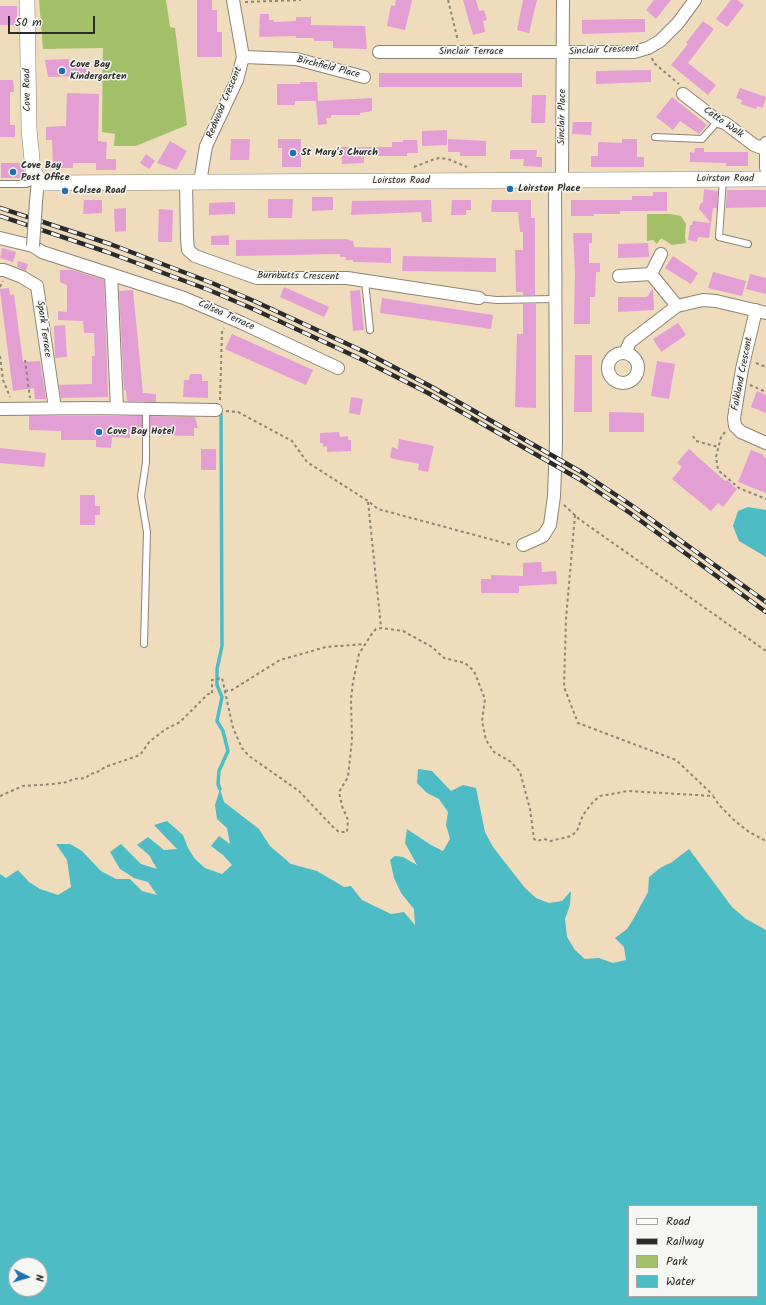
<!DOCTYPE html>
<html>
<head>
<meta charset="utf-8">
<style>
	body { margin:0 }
	#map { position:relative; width:766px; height:1305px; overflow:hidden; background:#efdcbc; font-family:Kalam,sans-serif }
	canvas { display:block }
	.legend { position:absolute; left:628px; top:1205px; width:130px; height:92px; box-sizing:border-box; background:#f6f6f2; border:1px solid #a5a5a2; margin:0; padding:5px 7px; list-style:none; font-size:12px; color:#2b2b2b }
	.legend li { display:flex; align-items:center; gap:8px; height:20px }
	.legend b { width:20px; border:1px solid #a5a5a2 }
	.north { position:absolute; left:8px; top:1257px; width:40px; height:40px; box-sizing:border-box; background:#f6f6f2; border:1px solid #a5a5a2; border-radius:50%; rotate:95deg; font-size:11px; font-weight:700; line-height:16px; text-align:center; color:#2b2b2b }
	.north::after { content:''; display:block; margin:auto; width:14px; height:18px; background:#1f6fb2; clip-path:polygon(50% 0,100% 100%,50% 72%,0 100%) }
	.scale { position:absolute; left:8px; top:16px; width:87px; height:18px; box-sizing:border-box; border:2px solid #2b2b2b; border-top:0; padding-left:5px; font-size:12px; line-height:14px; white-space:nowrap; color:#2b2b2b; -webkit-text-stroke:3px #f6f6f2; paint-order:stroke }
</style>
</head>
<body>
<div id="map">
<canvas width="766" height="1305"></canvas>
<ul class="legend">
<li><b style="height:5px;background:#fff"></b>Road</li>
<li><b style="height:5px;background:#2b2b2b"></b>Railway</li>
<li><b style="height:11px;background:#a1c068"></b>Park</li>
<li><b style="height:11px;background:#4ebcc4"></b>Water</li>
</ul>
<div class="north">N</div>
<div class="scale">50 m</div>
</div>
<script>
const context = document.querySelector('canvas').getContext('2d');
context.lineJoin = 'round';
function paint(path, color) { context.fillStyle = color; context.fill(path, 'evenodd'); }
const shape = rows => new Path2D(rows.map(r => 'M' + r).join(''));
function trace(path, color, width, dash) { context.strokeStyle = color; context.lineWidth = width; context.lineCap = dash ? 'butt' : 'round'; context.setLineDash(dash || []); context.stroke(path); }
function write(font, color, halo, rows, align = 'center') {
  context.font = font + ' Kalam,sans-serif'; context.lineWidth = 3; context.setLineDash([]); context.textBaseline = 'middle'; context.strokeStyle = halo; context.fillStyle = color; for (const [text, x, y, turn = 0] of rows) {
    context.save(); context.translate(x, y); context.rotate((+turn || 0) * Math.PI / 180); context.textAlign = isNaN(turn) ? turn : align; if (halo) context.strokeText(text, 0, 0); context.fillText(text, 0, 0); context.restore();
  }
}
paint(shape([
	[39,0,166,0,170,27,175,28,187,125,136,146,114,146,115,134,102,132,103,48,43,49],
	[647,214,670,214,681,216,686,224,685,237,686,243,672,245,661,238,657,244,653,240,647,241]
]), '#a1c068');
paint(shape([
	[748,507,766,510,766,557,739,541,733,526,738,511],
	[418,769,432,771,451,791,463,785,476,788,485,832,493,847,525,888,536,898,549,903,562,901,571,891,570,905,565,919,567,937,575,950,585,959,599,958,613,963,626,960,624,947,615,938,627,929,634,918,648,892,649,877,660,868,672,862,689,849,732,907,746,919,766,930,766,1305,0,1305,0,874,6,878,18,870,29,882,40,889,58,895,71,887,67,860,56,844,70,844,82,851,101,871,116,879,130,879,142,891,157,895,148,882,134,878,120,869,110,852,121,844,141,864,157,869,149,855,137,845,148,837,164,850,177,849,154,825,167,821,183,835,188,848,195,859,205,868,222,874,232,865,223,855,211,846,219,836,230,844,227,828,217,819,215,805,220,789,224,802,259,829,270,846,291,864,317,871,344,887,351,886,362,900,391,914,404,912,415,925,414,909,401,893,394,878,390,860,395,856,403,857,417,865,405,843,407,829,431,845,443,851,450,839,446,825,448,812,439,799,427,793,417,783],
	[629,1206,757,1206,757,1296,629,1296],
	[16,1265,40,1265,40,1289,16,1289]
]), '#4ebcc4');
trace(shape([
	[220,789,218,784,219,771,228,751,223,731,217,721,222,697,217,685,217,669,222,646,221,414]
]), '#4ebcc4', 3.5);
paint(shape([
	[197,0,212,0,212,10,217,10,217,32,222,32,222,57,197,57],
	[396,0,412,0,405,30,387,26,391,5,395,6],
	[463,0,476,0,479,11,484,10,487,20,483,21,485,32,473,35],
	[523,0,537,0,529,33,517,30],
	[654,0,671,0,656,19,646,10],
	[731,0,737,0,744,5,727,27,716,19],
	[0,6,17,6,17,25,0,25],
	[260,14,269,14,269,20,274,20,274,22,296,21,296,17,311,17,311,25,365,26,367,49,333,48,333,41,314,41,314,38,296,38,296,36,259,37],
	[631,19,645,19,645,32,582,34,582,20],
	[703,21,714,29,688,63,716,85,708,95,671,65,688,44,686,43],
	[69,59,69,63,86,63,86,76,48,77,45,60],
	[651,70,651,82,596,84,596,71],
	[379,73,522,73,522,87,379,87],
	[0,80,13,80,14,92,10,92,10,125,15,125,15,137,0,137],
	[300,82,317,82,318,101,372,98,372,111,360,113,360,115,331,115,331,118,326,118,327,124,318,125,316,101,295,101,295,105,277,105,277,84,300,84],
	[740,88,766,97,763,108,757,106,756,109,741,104,742,100,736,98],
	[67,93,99,94,98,141,107,142,106,159,116,159,116,170,96,170,96,163,73,163,73,168,53,168,52,140,46,140,46,127,66,126],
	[532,95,546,95,545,123,531,123],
	[672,97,707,125,699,134,680,121,673,130,656,117],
	[573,122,592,122,591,135,572,134],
	[447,130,447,145,422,146,422,131],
	[231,139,250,139,249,160,230,160],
	[278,139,301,139,301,167,282,167,282,148,278,148],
	[448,139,486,141,486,156,460,156,460,152,448,152],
	[622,139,637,139,637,157,644,157,644,167,591,167,591,156,598,156,598,142,622,143],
	[403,140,417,140,418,153,407,153,407,156,364,156,364,163,342,164,341,147,392,147,392,142,403,142],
	[170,141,187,151,176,170,157,163],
	[695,148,704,148,704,152,748,152,748,166,726,166,726,163,690,162,690,152,694,153],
	[510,150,537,150,536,157,542,157,542,167,523,166,524,159,510,159],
	[146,154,155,161,149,169,140,163],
	[1,163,23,163,25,178,1,178],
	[704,189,718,191,717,208,713,208,711,223,699,209,700,204,703,202],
	[727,190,766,190,766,207,726,208],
	[653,192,667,192,667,211,620,211,620,214,594,214,594,216,571,216,571,200,632,200,632,196,653,196],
	[312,197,333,197,333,210,312,211],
	[268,199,293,199,292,218,268,218],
	[84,200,102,200,102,213,83,214],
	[431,200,432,222,422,222,421,212,351,215,352,201],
	[452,200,471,200,471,210,466,210,466,215,451,215],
	[492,200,531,200,531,218,535,218,535,295,523,295,523,292,516,292,515,250,523,250,523,232,520,232,518,212,491,212],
	[235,202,235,214,209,215,209,203],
	[126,208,126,231,115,232,114,209],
	[159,209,173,210,172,242,158,242],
	[693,221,711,223,709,238,698,237,697,242,688,240,690,225,692,225],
	[573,233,592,233,592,243,589,243,589,263,600,263,600,272,596,272,595,297,590,297,590,324,574,324,575,272],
	[229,235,229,245,211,245,211,236],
	[346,239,353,241,354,247,391,248,391,263,353,262,353,260,346,260,346,257,340,257,340,254,236,256,236,240],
	[648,243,649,257,618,258,618,244],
	[2,248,16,252,13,262,0,258],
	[403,256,496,258,496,272,402,271],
	[673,256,698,273,691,284,665,268],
	[18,261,28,264,26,271,17,267],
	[60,270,72,270,104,280,108,397,61,398,59,385,92,384,92,356,95,356,94,333,84,333,83,321,58,320,58,311,67,312,67,285,60,282],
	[713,272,746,281,742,296,708,288],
	[750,274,766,278,766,294,746,289],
	[284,287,329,307,324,317,280,297],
	[9,288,10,295,14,294,23,362,40,361,46,399,35,399,34,388,13,391,0,291,0,289],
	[653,288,654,310,618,312,618,297,647,297],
	[133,290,143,393,156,394,156,402,127,401,126,390,124,390,119,291],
	[360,290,364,330,353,331,350,291],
	[382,298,493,315,491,329,380,313],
	[523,304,536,304,536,408,515,407,517,334,523,334],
	[678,323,686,335,661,352,653,339],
	[65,325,67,357,55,358,54,326],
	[232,334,313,370,306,385,225,349],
	[575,355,592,355,592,412,574,412],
	[657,361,675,364,669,399,651,396],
	[190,374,202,374,202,381,208,381,208,398,183,397,184,380,189,380],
	[757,391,766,395,766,413,751,407],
	[351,397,363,399,360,415,349,413],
	[609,412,644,413,644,432,609,432],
	[29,416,142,416,142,434,130,434,130,438,112,437,111,448,96,447,96,440,61,440,61,431,29,430],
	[150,416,195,417,198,428,194,428,194,436,153,435,150,434],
	[339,432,340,437,348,436,348,440,351,440,351,451,327,452,327,446,323,447,323,443,320,443,320,433],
	[399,439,434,446,428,472,418,470,419,464,390,458,392,447,398,449],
	[0,448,46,453,44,467,0,463],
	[201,449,216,449,216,470,201,470],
	[689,449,725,481,727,480,737,489,723,507,718,503,711,511,672,479,682,467,677,463],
	[751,450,764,455,763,456,766,458,766,493,738,482],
	[80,495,95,495,95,506,100,506,100,515,95,515,95,525,80,525],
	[541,562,542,572,556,571,557,584,519,586,519,593,481,593,481,579,491,579,491,575,523,576,523,563]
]), '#e39fd4');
const service = shape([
	[655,137,702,139,718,121],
	[723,179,719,237,748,244],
	[0,184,26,184,38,179],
	[365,281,370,330],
	[479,298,496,300,555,299],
	[144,644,147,532,141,496,146,462,146,409]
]);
const minor = shape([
	[379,52,634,52,648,48,660,41,678,23,695,0],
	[243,57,296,59,364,77],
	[683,94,718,121,725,123,754,145,765,149],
	[766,143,766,168],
	[200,182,206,146,237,80,243,57,233,0],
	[186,183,187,238,188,250,195,256,257,278,347,278,479,298],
	[36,202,38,179],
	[0,238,33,246,42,252,184,298,242,323,338,368],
	[0,270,4,270,22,277,37,286,55,408],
	[111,274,117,408],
	[651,274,661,254],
	[619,276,651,274,677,306],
	[756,310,742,369,734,418,735,426,741,432,766,443],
	[625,353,630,342,677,306,703,300,716,301,766,313],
	'608 368a15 15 0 1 1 30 0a15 15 0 1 1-30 0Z',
	[0,409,93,408,216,410],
	[523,545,543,536,550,525,554,496,556,443,555,188,562,175,563,0]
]);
const tertiary = shape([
	[27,0,29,129,33,170,38,179,45,183,766,179]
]);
trace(service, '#8d8474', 8);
trace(minor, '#8d8474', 14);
trace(tertiary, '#8d8474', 16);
trace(shape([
	[448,0,458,41],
	[245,2,301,0],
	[652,58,654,63,679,84],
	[414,167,432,160,439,158,448,159,467,167],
	[0,287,3,281],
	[0,356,3,380,10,397],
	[25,360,30,398],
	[756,363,766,367],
	[750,385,766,392],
	[220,400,222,332,224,328],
	[226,411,238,412,292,441,307,462,368,501,378,509,512,545],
	[725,432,721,437,716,457,718,470,739,488,766,499],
	[693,436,696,441,718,447],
	[368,502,381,627],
	[564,505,579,519,766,651],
	[575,515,566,619,564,687,578,723,676,760,713,795],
	[225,691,232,690,280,660,326,647,365,644],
	[0,796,23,786,53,784,68,782,73,779,86,778,90,774,96,773,105,767,140,755,150,741,166,729,180,722,208,694,212,694,212,680,222,678,233,728,242,748,249,756,299,791,333,827,339,832,347,832,348,820,342,806,339,792,348,777,352,740,351,699,353,682,359,654,371,635,376,629,381,628,403,631,432,647,444,658,465,663,474,671,485,699,482,721,486,740,494,752,511,762,520,772,530,809,534,839,537,841,544,839,551,841,571,836,577,831,583,815,593,802,600,796,628,791,713,796,719,805,735,821,749,832,766,841]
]), '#8d8474', 2, [3, 3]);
trace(service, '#fff', 6);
trace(minor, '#fff', 12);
trace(tertiary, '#fff', 15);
const rail = shape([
	[0,208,110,244,212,283,254,301,367,353,432,387,583,473,634,507,766,602],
	[0,216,107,252,209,290,251,308,363,360,428,393,579,479,630,513,766,612]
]);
trace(rail, '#2b2b2b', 4.5);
trace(rail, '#f6f6f2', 3, [9]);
const minorBridge = shape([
	[33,246,36,202]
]);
trace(minorBridge, '#8d8474', 14, []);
trace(minorBridge, '#fff', 12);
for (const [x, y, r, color] of [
	[62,71,4,"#1f6fb2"],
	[293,153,4,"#1f6fb2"],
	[13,172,4,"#1f6fb2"],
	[510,189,4,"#1f6fb2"],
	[65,191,4,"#1f6fb2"],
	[99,432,4,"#1f6fb2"]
]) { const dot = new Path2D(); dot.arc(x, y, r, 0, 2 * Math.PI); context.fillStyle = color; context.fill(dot); trace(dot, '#f6f6f2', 1.5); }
write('10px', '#2b2b2b', '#f6f6f2', [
	["Sinclair Crescent",604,51,-3],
	["Sinclair Terrace",471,52],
	["Birchfield Place",328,68,14],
	["Cove Road",28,90,-91],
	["Redwood Crescent",225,103,-67],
	["Sinclair Place",563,117,-89],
	["Catto Walk",723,123,35],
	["Loirston Road",725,179],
	["Loirston Road",401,181],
	["Burnbutts Crescent",298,277,1],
	["Colsea Terrace",226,316,24],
	["Spark Terrace",43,329,82],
	["Falkland Crescent",743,374,-79]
]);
write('bold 10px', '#2b2b2b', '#f6f6f2', [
	["Cove Bay",70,65],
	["Kindergarten",70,77],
	["St Mary's Church",301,153],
	["Cove Bay",21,166],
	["Post Office",21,178],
	["Loirston Place",518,189],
	["Colsea Road",73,191],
	["Cove Bay Hotel",107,432]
], 'left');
</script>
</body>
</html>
